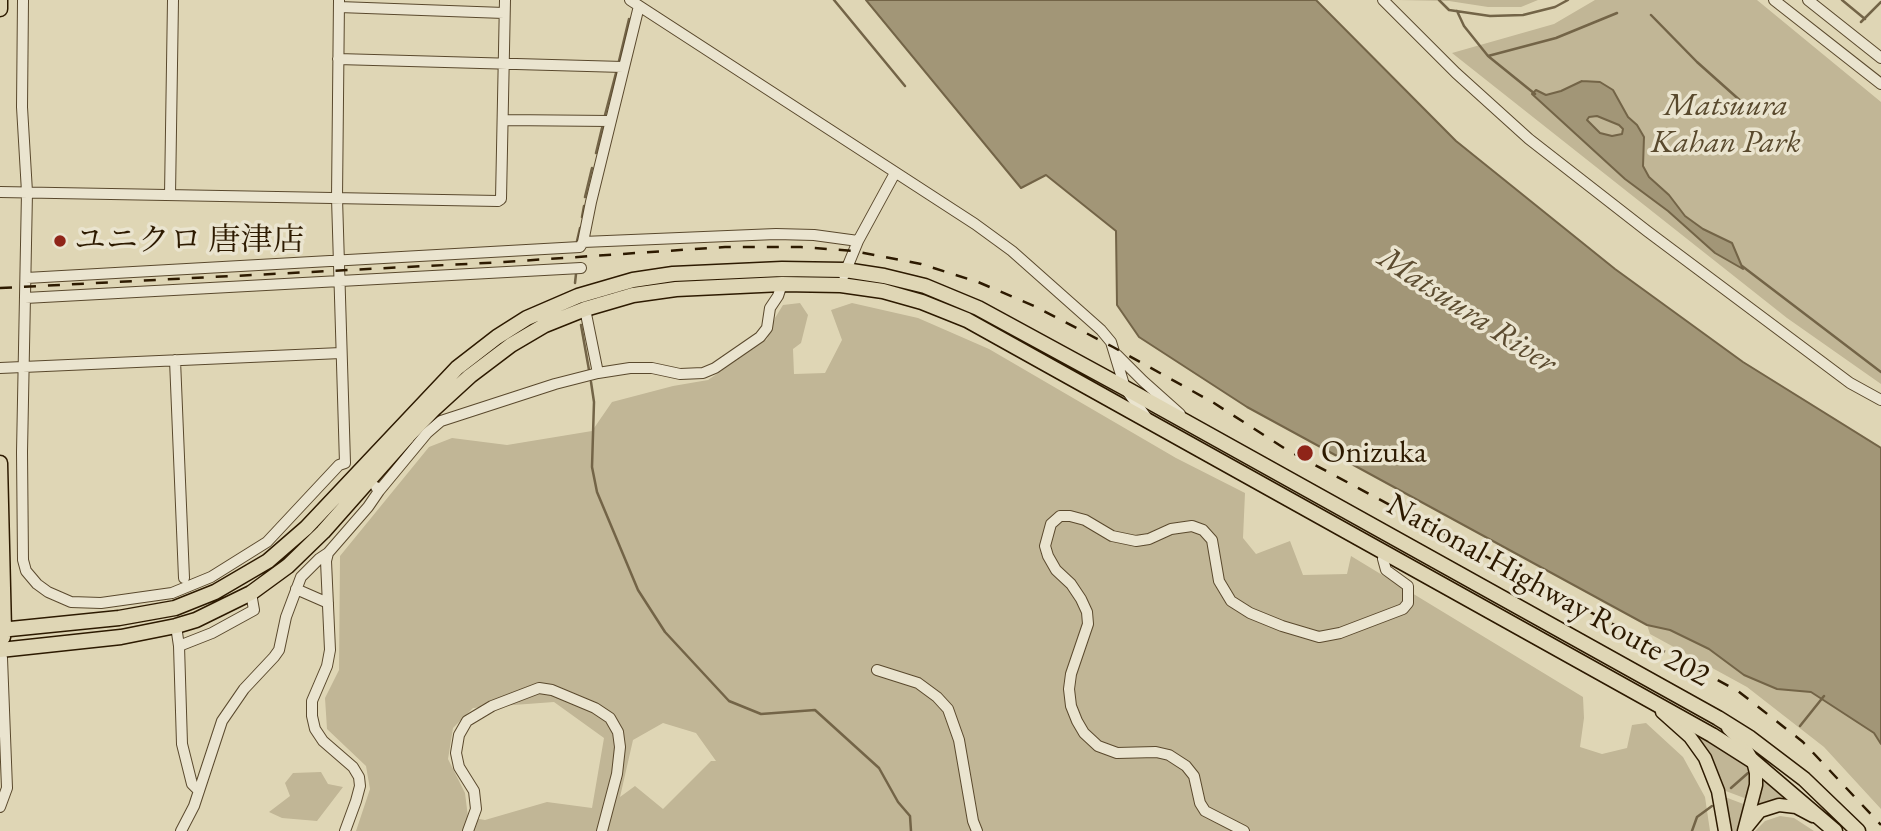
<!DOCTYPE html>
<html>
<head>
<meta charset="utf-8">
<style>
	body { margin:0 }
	canvas { display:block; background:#dfd6b5 }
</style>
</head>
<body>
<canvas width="1881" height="831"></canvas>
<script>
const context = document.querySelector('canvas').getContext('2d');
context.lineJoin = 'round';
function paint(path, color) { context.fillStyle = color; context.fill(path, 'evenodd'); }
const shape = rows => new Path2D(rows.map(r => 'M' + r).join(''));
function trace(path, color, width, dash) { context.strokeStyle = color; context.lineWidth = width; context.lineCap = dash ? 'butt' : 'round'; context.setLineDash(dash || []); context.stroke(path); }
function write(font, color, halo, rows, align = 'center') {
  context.font = font + ' "EB Garamond","Noto Serif JP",serif'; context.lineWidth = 7; context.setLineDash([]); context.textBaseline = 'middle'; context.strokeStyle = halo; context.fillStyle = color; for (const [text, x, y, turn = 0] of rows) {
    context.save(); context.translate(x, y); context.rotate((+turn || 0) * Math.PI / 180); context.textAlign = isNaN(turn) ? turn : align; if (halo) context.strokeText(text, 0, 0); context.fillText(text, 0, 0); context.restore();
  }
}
paint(shape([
	[1397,0,1538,0,1521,7,1488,7,1449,1],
	[1595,0,1757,0,1881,102,1881,384,1787,318,1452,53,1554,24],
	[800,303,808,315,801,343,793,349,794,374,825,373,842,340,831,310,852,303,918,318,989,349,1176,458,1245,493,1243,538,1256,554,1290,541,1303,575,1347,574,1351,556,1583,697,1584,718,1580,747,1602,754,1627,748,1632,725,1646,723,1683,757,1705,797,1710,831,356,831,370,789,366,766,327,729,325,698,339,670,340,556,429,447,452,438,507,445,592,431,612,402,673,386,708,380,767,339,775,318,783,305],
	[554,702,604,738,592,808,547,802,485,820,468,817,465,793,448,759,453,728,473,708],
	[663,723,696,733,716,761,711,761,663,809,635,786,620,797,633,740],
	[1647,625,1670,630,1709,649,1744,675,1777,689,1811,692,1874,733,1881,744,1881,809,1824,747,1747,687,1650,634],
	[1695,733,1749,767,1752,782,1747,799,1723,790,1693,734],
	[321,772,328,784,343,787,317,821,282,818,269,812,290,796,285,783,293,773],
	[1764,778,1788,799,1762,805,1756,802,1761,779],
	[1725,797,1746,805,1739,831,1730,831],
	[1780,816,1794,818,1814,831,1755,831,1765,821]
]), '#c1b696');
const water = shape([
	[866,0,1316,0,1456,141,1615,269,1743,362,1881,448,1881,744,1874,733,1811,692,1777,689,1744,675,1709,649,1670,630,1647,625,1247,407,1139,337,1117,305,1116,231,1046,175,1021,188,866,0],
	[1582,81,1600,82,1613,90,1628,117,1637,125,1644,137,1643,166,1649,177,1669,195,1685,216,1703,229,1732,243,1743,269,1715,253,1668,211,1625,179,1532,94,1536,90,1546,95,1561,91,1582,81],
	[1597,116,1619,125,1623,129,1622,134,1612,136,1600,133,1587,120,1589,117,1597,116]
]);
paint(water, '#a29677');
trace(water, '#736447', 2);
trace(shape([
	[834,0,905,86],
	[1439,0,1449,10,1490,16,1523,15,1555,7,1568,0],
	[1842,0,1865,19],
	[1457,11,1464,26,1488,56,1535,94],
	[1651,15,1697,62,1753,112,1766,114,1775,110],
	[1861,22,1881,2],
	[1488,56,1556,38,1617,13],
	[619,61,629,19],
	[605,115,616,73],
	[596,153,602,128],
	[585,197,592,168],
	[582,217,584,206],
	[577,241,580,228],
	[1742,266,1881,372],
	[575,283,576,274],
	[581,325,589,370],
	[591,382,594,402,592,467,597,492,638,590,665,632,729,701,761,714,815,710,879,768,898,802,910,816,911,831],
	[1800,726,1824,696],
	[1731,788,1748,773],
	[1692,831,1697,817,1712,806]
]), '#736447', 2.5);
const minor = shape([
	[23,0,22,107,27,192,22,452,23,560,26,571,37,584,48,592,71,602,101,603,172,593,211,577,267,542,339,465,345,463,337,198,339,0],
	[630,0,975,224,1012,251,1101,330,1111,342,1125,388,1146,417],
	[1383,0,1456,73,1529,139,1647,231,1850,383,1881,400],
	[1774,0,1881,84],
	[1808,0,1881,58],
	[339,7,504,13],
	[338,59,623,67],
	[503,120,610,121],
	[0,192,498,201,501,199,505,0],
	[170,195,173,0],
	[583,242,776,234,814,235,858,241],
	[844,275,858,241,895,173],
	[26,278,580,247,583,242,591,202,639,6],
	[25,298,581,268],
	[585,309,598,373],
	[1117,355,1143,381,1180,414],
	[175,360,184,578],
	[0,368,341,353],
	[379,491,427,433,441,421,555,384,598,373,630,368,652,368,680,374,703,373,715,368,760,337,767,328,770,308,778,296,782,284],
	[296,589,328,603],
	[176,626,179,646,182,744,192,784,199,791],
	[179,646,212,633,254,610,251,593],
	[0,653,2,658,7,788,0,807],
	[877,670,918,683,937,697,948,709,959,740,973,821,977,831],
	[181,831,194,806,222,721,244,689,274,657,279,650,286,617,301,577,319,559,328,553],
	[345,831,356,801,360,786,359,777,353,767,323,741,315,729,312,716,312,701,327,666,330,650,326,561,328,553,368,507,379,491,376,487],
	[468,831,476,809,474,791,459,767,456,753,459,735,467,721,492,706,539,688,552,690,595,708,610,718,618,732,620,747,617,774,602,831],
	[1244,831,1205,811,1200,803,1194,776,1186,766,1169,755,1156,752,1117,753,1098,746,1084,733,1077,721,1071,706,1069,689,1071,674,1088,624,1087,612,1081,599,1071,584,1056,570,1048,556,1045,546,1051,524,1060,516,1070,516,1085,520,1112,536,1136,541,1149,539,1171,529,1192,526,1203,530,1212,540,1219,581,1231,601,1250,613,1282,626,1319,637,1340,633,1403,609,1408,603,1408,586,1386,570,1383,559,1384,552]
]);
const major = shape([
	[1662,712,1690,737,1705,758,1718,791,1725,831],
	[1728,728,1741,741,1753,761,1756,773,1756,785,1744,831],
	[1747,827,1760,811,1779,805,1796,807,1813,816]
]);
const highway = shape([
	[0,9,0,0],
	[0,463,4,630,3,637],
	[0,630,119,618,175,608,215,592,268,561,306,528,457,368,497,337,527,318,578,296,633,280,673,274,782,269,845,270,884,276,925,286,978,308,1125,388,1718,718,1750,738,1804,779,1858,831],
	[0,650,121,637,176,626,196,620,251,593,288,566,323,532,408,436,435,408,470,376,511,345,545,325,585,309,633,295,676,289,782,284,841,285,883,291,922,302,967,320,1712,735,1753,761,1835,831]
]);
trace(minor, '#5a492d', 12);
trace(major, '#2d1a00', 15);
trace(highway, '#2d1a00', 17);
trace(minor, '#eae4cf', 10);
trace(major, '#dfd6b5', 12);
trace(highway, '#dfd6b5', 14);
trace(shape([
	[0,288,504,262,725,247,801,247,854,251,921,264,978,282,1034,306,1113,347,1214,403,1287,450,1738,691,1803,742,1881,825]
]), '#2d1a00', 2.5, [12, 12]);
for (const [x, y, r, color] of [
	[60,241,7,"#8f2418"],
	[1305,453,9,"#8f2418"]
]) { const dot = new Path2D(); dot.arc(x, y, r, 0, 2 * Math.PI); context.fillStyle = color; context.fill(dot); trace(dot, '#eae4cf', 2.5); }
write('italic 32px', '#59492d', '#eae4cf', [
	["Matsuura",1726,106],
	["Kahan Park",1726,143]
]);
write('32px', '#2d1a00', '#eae4cf', [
	["ユニクロ 唐津店",74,241],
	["Onizuka",1321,453]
], 'left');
write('32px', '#2d1a00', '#eae4cf', [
	["National Highway Route 202",1548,591,29]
]);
write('italic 33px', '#5c4c30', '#eae4cf', [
	["Matsuura River",1467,311,33]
]);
</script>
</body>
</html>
